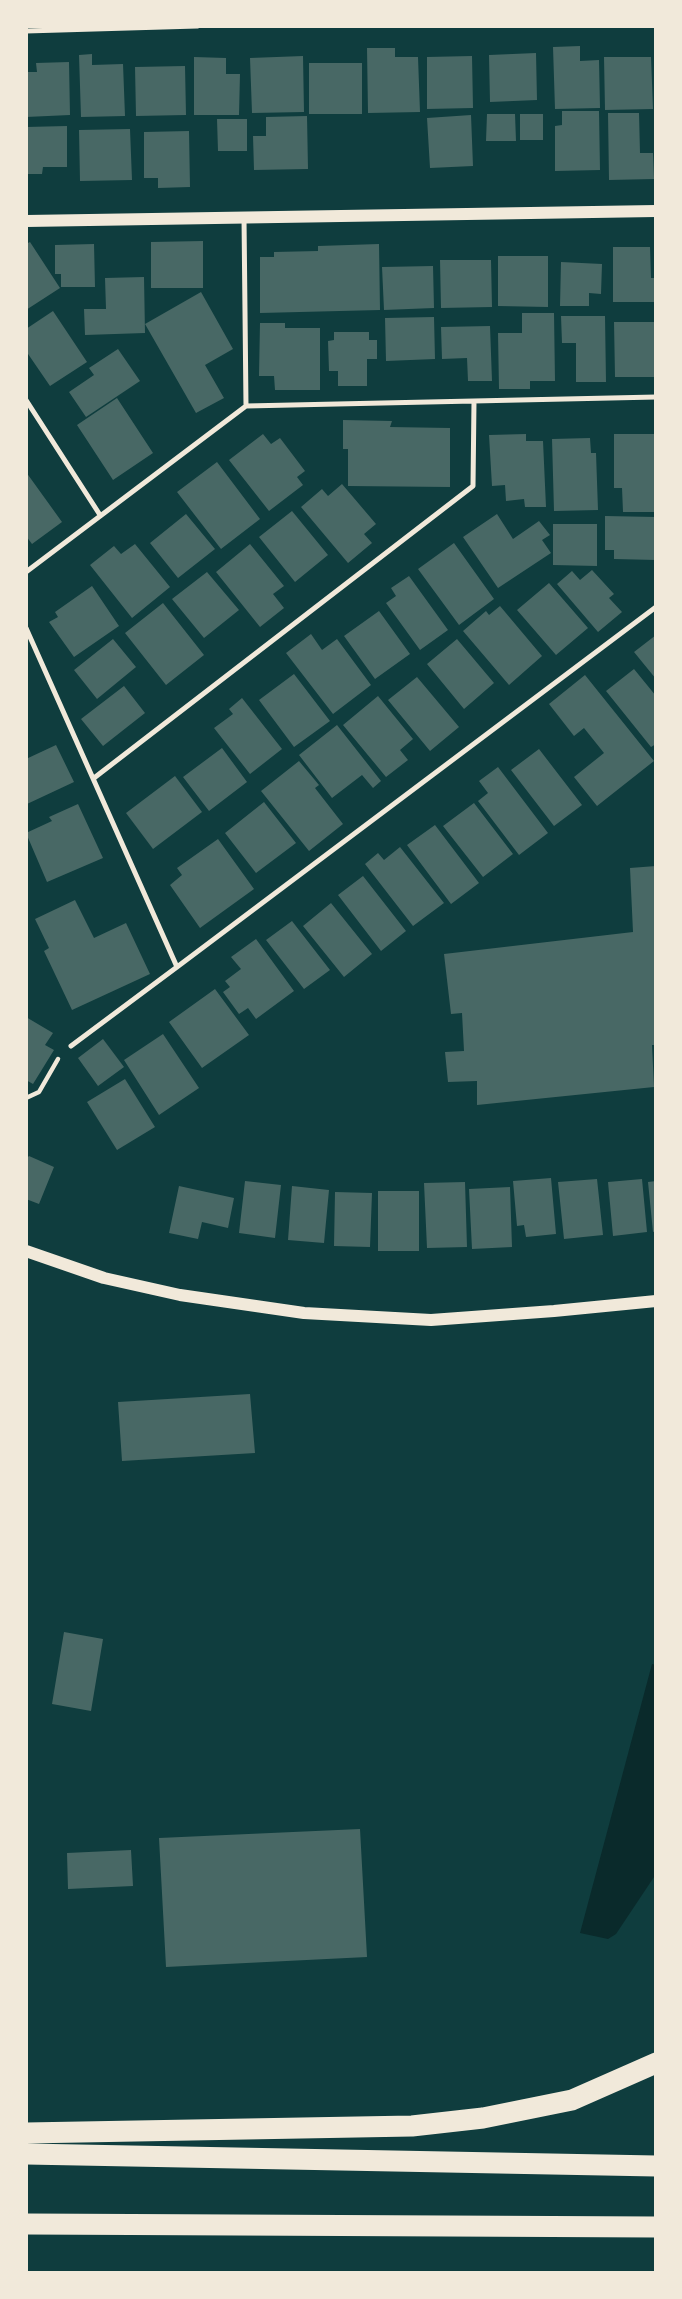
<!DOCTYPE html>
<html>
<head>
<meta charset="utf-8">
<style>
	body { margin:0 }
	#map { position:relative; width:682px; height:2299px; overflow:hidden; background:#0f3d3e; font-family:"Alegreya Sans",sans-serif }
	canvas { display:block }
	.frame { position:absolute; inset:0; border:28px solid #f1e9da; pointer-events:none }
</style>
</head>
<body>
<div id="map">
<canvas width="682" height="2299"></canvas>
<div class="frame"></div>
</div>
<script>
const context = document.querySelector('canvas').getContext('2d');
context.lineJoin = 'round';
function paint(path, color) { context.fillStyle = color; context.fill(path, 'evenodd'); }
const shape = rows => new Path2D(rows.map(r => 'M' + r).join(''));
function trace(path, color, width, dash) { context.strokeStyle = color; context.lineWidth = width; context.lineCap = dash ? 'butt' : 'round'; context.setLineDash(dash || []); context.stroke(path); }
paint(shape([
	[652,1664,656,1665,656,1874,616,1934,608,1939,580,1933]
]), '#0a2a2b');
paint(shape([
	[580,46,580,61,599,60,600,108,555,109,553,47],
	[367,48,395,48,395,57,418,57,420,112,368,113],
	[536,53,537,100,490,102,489,55],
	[92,54,92,65,123,64,125,116,81,117,79,55],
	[303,56,304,112,252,113,250,58],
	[472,56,473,108,427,109,427,57],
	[194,57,226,58,226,74,240,74,239,115,194,115],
	[604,57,651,57,653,109,605,110],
	[69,62,70,115,26,117,26,72,37,72,36,63],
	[309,63,362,63,362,114,309,114],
	[185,66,186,115,136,116,135,67],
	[562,111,599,111,600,170,555,171,555,126,562,125],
	[608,113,639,113,640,153,653,153,654,179,609,180],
	[487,114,515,114,516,141,486,141],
	[520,114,543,114,543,140,520,140],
	[471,115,473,166,430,168,427,118],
	[307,116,308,169,254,170,253,136,266,136,266,117],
	[217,119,247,119,247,151,218,151],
	[67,126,67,167,43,167,42,174,26,174,26,127],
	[130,129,132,180,80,181,79,130],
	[189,131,190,187,158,188,158,178,144,178,144,132],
	[203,241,203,288,151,288,151,242],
	[30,242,60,288,26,310,26,244],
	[94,244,95,287,61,287,61,274,55,274,55,245],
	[379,244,380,310,260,313,260,257,274,257,274,252,318,251,318,246],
	[613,247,650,247,651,278,656,278,656,302,613,302],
	[498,256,548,256,548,307,498,306],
	[440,260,491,260,492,307,441,308],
	[561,262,602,264,601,294,589,293,589,306,560,306],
	[433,266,434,308,384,310,382,267],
	[144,277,145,333,85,335,84,309,106,309,105,278],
	[201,292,233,349,205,365,224,398,196,413,145,324],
	[53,311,87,362,50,386,26,351,26,329],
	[522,313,554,313,555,381,530,381,530,389,499,389,498,333,522,333],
	[561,316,605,316,606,382,576,382,576,343,562,343],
	[434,317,435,359,386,361,385,318],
	[614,322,656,322,656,377,615,377],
	[260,323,285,323,285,328,320,328,320,390,275,390,274,376,259,376],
	[490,326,492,381,468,381,467,358,442,359,441,327],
	[334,332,369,332,369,340,377,340,377,359,367,359,367,386,338,386,338,371,329,371,328,341,334,340],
	[118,349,140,381,86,417,69,392,94,375,89,368],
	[117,398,153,453,113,480,77,425],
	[343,420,392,421,390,427,450,428,450,487,348,486,348,449,343,449],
	[263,434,271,444,280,438,305,471,297,477,303,485,269,511,229,460],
	[526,434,526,441,543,441,546,507,525,507,524,499,506,501,505,485,492,486,489,435],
	[614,434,656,434,656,512,623,512,622,488,614,488],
	[590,438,591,453,596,453,598,510,554,511,552,439],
	[217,462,260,519,221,549,177,492],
	[26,472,62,522,32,544,26,536],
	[342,484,376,524,364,534,372,543,348,563,301,507,322,489,328,496],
	[292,511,328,555,295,582,259,537],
	[186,514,215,549,178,578,150,543],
	[497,514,513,539,539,521,550,535,542,540,551,553,498,588,463,537],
	[605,516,656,517,656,560,614,559,614,550,605,550],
	[553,524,597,524,597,566,553,565],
	[454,543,494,599,459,625,418,569],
	[135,544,170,587,132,618,90,565,114,546,121,554],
	[250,544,284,586,273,594,284,608,260,627,216,572],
	[592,570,614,594,609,598,622,612,598,632,557,584,572,571,580,580],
	[207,572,239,610,204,638,172,599],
	[409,576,448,630,420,650,386,603,396,596,391,588],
	[549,583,588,628,556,655,517,610],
	[92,586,119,626,74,657,49,622,58,617,55,612],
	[163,603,204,655,166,685,125,633],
	[500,606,542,656,509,685,463,631,486,611,489,615],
	[379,611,410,654,375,679,344,636],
	[311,634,322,650,337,639,371,685,333,714,286,653],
	[656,635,656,679,634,652],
	[113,639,136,667,97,699,74,670],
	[457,639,494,683,464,709,427,664],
	[634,669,656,696,656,744,651,747,606,691],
	[294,674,330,721,294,747,259,700],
	[585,675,654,761,597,806,574,777,604,753,584,728,574,736,549,704],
	[417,677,459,727,430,751,388,700],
	[124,686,145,713,103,746,81,719],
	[378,696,413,739,400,750,408,760,386,777,343,725],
	[242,698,282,749,250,774,214,728,233,714,229,709],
	[337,725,381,781,373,788,362,775,332,798,299,755],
	[56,745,74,782,27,804,26,759],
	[222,748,247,782,209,811,183,777],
	[539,749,582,805,554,826,511,770],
	[299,761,319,785,315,788,343,824,309,851,261,791],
	[498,767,548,833,519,855,478,801,488,793,479,781],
	[175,776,202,812,153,849,126,813],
	[264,802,296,843,256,873,225,833],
	[474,803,513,854,483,877,443,826],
	[78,804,103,858,47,882,26,833,52,821,49,817],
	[435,825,479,883,451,904,407,845],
	[218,839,254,889,200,928,170,885,182,875,177,868],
	[400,847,444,903,413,926,365,864,378,853,384,860],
	[656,866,656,1045,652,1045,654,1087,477,1105,477,1081,448,1082,445,1052,464,1051,462,1013,451,1014,444,954,633,932,630,868],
	[363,876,406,931,381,951,338,895],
	[75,900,94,938,126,923,150,974,72,1010,44,951,49,948,35,919],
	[331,903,372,954,344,977,303,926],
	[292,921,330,970,304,989,266,940],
	[256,939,294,991,256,1019,248,1008,239,1014,223,992,230,987,225,981,241,969,231,957],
	[215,989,249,1035,202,1068,169,1022],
	[26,1017,53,1033,45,1045,54,1050,33,1084,26,1080],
	[163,1034,199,1088,159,1115,124,1060],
	[103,1039,124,1067,98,1086,78,1058],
	[125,1079,155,1127,117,1150,87,1102],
	[29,1156,54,1167,39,1204,26,1199,26,1159],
	[551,1178,556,1234,526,1237,524,1225,517,1226,513,1181],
	[597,1179,603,1235,564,1239,558,1182],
	[642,1179,647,1232,613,1236,608,1182],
	[245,1181,281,1185,275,1238,239,1233],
	[656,1181,656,1231,653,1232,648,1182],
	[465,1182,467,1247,427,1248,424,1183],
	[179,1186,234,1198,228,1228,202,1222,198,1239,169,1233],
	[292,1186,329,1190,324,1243,288,1240],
	[510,1187,512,1247,472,1249,469,1189],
	[378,1191,419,1191,419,1251,378,1251],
	[335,1192,372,1193,370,1247,334,1246],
	[250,1394,255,1453,122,1461,118,1402],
	[64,1632,103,1639,91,1711,52,1704],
	[360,1829,367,1957,166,1967,159,1838],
	[131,1850,133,1886,68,1889,67,1853]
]), '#486865');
trace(shape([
	[26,1098,39,1092,58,1059]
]), '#f1e9da', 4.5);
trace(shape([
	[26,31,197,26],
	[244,218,246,406],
	[26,400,100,515],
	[26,572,246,406,656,397],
	[26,628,177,967,656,607],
	[94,778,473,486,474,402],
	[71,1046,177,967]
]), '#f1e9da', 5);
trace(shape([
	[26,221,656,211],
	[26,1251,104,1278,180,1295,304,1313,431,1320,554,1311,656,1301]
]), '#f1e9da', 12);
trace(shape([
	[26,2133,412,2126,483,2118,572,2100,656,2063],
	[26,2154,656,2166],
	[26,2224,656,2227]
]), '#f1e9da', 21);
</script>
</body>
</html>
